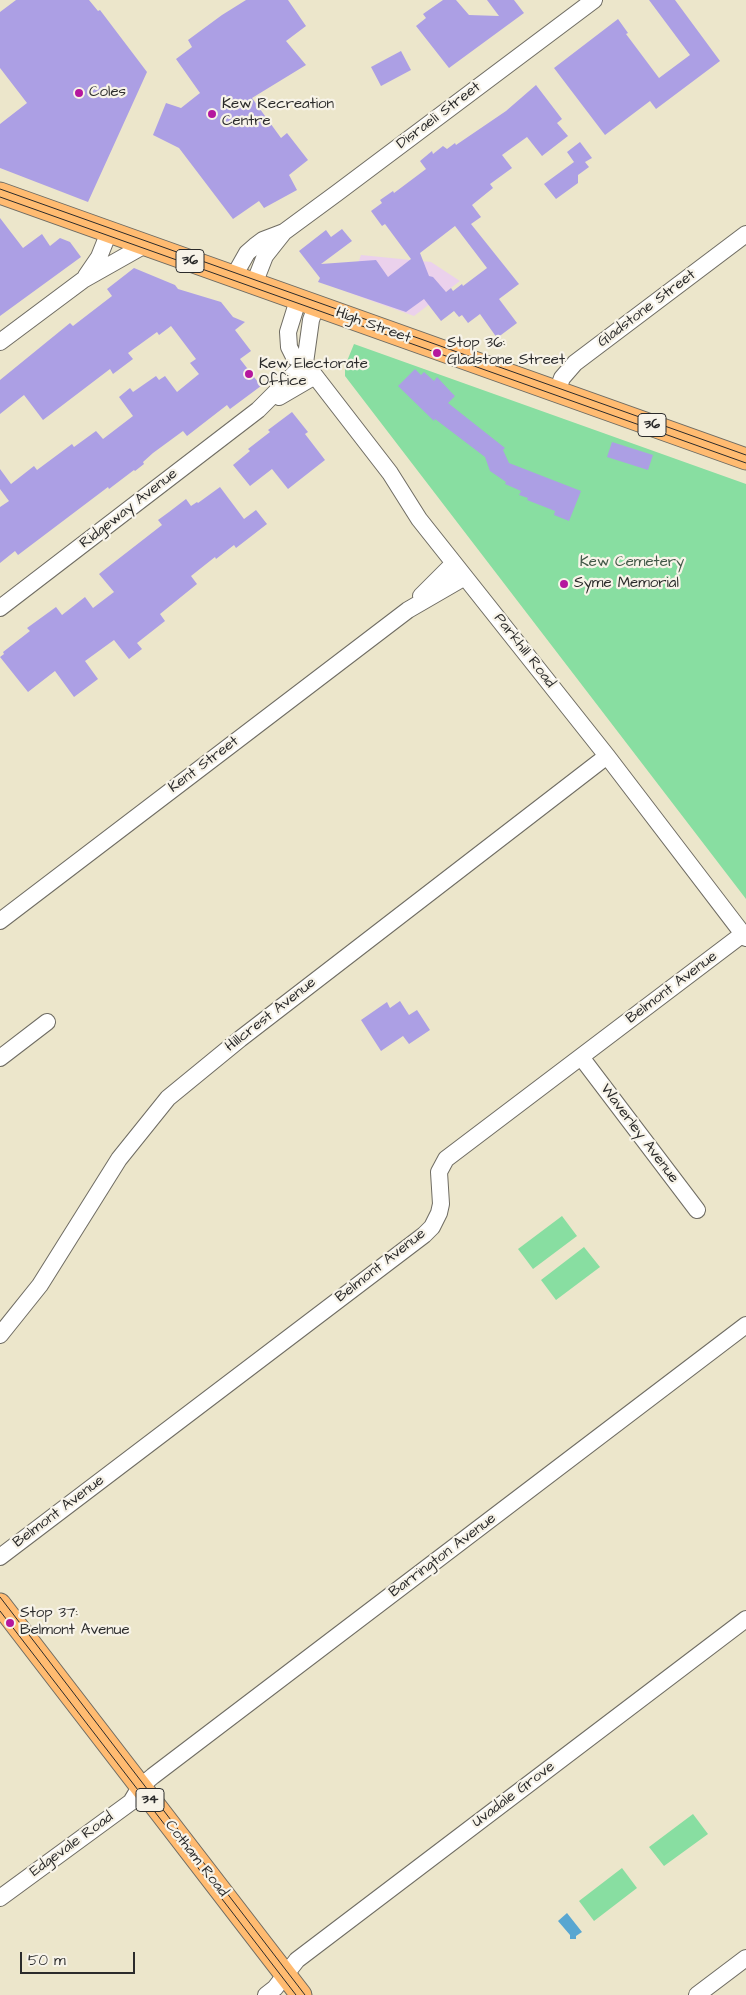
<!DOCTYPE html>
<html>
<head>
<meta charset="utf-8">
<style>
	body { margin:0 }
	#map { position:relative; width:746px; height:1995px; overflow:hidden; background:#ece6cb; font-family:"Architects Daughter",sans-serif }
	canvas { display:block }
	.scale { position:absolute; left:20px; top:1952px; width:115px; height:22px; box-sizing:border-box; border:2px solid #2b2b2b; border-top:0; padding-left:6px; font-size:15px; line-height:18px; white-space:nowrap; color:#2b2b2b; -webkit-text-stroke:4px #f7f3e8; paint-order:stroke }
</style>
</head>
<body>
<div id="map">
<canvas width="746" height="1995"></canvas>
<div class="scale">50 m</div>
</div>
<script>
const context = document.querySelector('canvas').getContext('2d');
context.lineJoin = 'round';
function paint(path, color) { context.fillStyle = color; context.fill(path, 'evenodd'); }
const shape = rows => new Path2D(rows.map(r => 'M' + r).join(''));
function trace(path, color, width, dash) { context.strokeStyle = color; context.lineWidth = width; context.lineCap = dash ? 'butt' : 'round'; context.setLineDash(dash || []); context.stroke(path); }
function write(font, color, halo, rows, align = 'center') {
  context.font = font + ' "Architects Daughter",sans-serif'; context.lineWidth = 4.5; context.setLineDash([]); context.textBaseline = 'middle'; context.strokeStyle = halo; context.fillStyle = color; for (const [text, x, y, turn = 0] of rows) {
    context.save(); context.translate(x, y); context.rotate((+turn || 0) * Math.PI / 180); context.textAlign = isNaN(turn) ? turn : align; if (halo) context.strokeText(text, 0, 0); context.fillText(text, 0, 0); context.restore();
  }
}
paint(shape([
	[361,255,431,262,460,281,414,316,347,292]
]), '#ebd1ec');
paint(shape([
	[354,344,746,484,746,899,345,376,345,366],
	[562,1216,577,1236,533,1269,518,1249],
	[584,1247,600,1267,556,1300,541,1280],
	[693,1814,708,1834,664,1866,649,1847],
	[622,1868,637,1888,594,1921,579,1901]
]), '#88dea1');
paint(shape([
	[567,1913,582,1932,576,1936,576,1939,570,1939,570,1935,558,1921]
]), '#58a6d1');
paint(shape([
	[16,0,89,0,98,11,100,10,147,72,88,202,0,168,0,124,27,103,0,68,0,12],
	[246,0,288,0,306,26,286,41,306,65,252,98,281,138,287,133,308,160,289,175,297,190,264,208,259,201,233,219,179,148,153,135,166,103,181,108,200,93,176,59,192,47,188,40,222,15],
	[443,0,456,0,469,15,499,16,487,0,514,0,524,13,449,68,416,26,426,18,423,14],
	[649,0,675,0,720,61,656,109,650,101,605,135,554,68,618,19,628,33,626,34,659,78,690,55],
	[401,51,411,70,381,86,371,67],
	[536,85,562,119,557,123,568,136,542,156,527,137,502,155,512,168,490,184,493,188,472,205,481,217,471,224,519,284,499,299,517,323,497,338,480,314,468,323,462,315,459,317,454,311,441,321,424,299,406,312,318,282,320,278,299,251,326,230,331,237,342,229,352,241,321,264,376,260,388,277,411,259,385,224,382,226,371,211,382,203,380,200,393,191,394,193,426,169,420,161,432,151,433,154,443,146,447,149,455,143,456,145,506,111],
	[455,226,487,268,463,286,462,284,453,291,451,288,446,292,433,277,429,276,420,253],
	[580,142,592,158,585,162,589,167,578,175,578,183,556,199,544,184,574,162,567,152],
	[0,218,23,248,42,234,50,246,60,238,70,242,81,257,0,316],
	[134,268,175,285,178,289,221,302,233,317,245,322,235,330,251,351,240,359,261,386,230,409,227,405,187,436,183,431,153,453,143,462,144,464,135,471,134,470,109,489,108,487,18,555,15,551,0,563,0,507,9,501,0,489,0,469,11,484,34,466,37,470,72,444,74,447,96,431,103,439,133,416,119,397,130,388,133,392,156,376,159,380,165,376,177,392,199,374,190,363,196,359,171,326,159,335,157,332,128,353,133,359,113,374,110,369,43,420,24,395,0,414,0,380,70,323,73,326,112,296,107,289],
	[415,369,421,375,424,372,434,381,437,377,451,392,455,396,448,403,505,448,503,450,509,463,581,491,569,521,554,515,555,511,527,500,528,498,519,495,521,491,505,484,506,482,490,471,485,457,435,419,434,421,398,386],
	[292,412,308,432,305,434,325,460,288,489,272,469,250,486,233,465,250,451,248,449,270,432,268,430],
	[612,442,653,455,648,470,607,457],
	[220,487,244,519,256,510,267,524,236,548,234,545,216,559,215,557,191,576,197,584,160,614,165,621,137,643,142,649,129,659,114,640,85,661,98,679,74,697,55,671,28,692,0,657,4,654,3,652,30,631,27,628,56,607,62,615,85,597,93,608,114,592,99,574,162,525,158,520,169,512,186,499,191,506,197,502,198,503],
	[400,1001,409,1015,417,1010,430,1030,409,1044,403,1036,381,1051,361,1020,387,1002,390,1008]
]), '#ac9fe4');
const minor = shape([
	[86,276,99,257,109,232],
	[234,276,247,253,255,246,263,240,284,232,337,193,594,0],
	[254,284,265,256,284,232],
	[298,300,288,332,289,347,294,357,305,363,390,473,419,519,607,756,746,938],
	[0,342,83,280,145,245],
	[305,363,311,320,316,306],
	[557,392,562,378,575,363,746,234],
	[279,397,315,376],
	[421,596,454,563],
	[0,608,258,410,305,363],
	[0,921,408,610,465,577],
	[581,1057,697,1210],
	[0,1058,47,1022],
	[0,1335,40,1285,119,1159,168,1098,240,1039,607,756],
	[0,1557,424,1235,432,1227,439,1213,441,1204,439,1172,446,1159,743,934],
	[0,1898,131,1802,140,1787,153,1776,746,1325],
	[266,1995,275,1988,297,1960,746,1619],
	[697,1995,746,1958]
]);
const major = shape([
	[0,193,746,459],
	[0,1604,301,1995]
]);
trace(minor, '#6f6c63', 18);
trace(major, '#6f6c63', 23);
trace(minor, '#fff', 16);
trace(major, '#ffbb71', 21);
trace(shape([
	[0,189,746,455],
	[0,197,746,463],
	[0,1597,305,1995],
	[0,1611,296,1995]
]), '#2b2b2b', 1);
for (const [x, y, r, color] of [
	[79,93,5,"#b5179e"],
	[212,114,5,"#b5179e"],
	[437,353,5,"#b5179e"],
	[249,374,5,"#b5179e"],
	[564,584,5,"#b5179e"],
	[10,1623,5,"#b5179e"]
]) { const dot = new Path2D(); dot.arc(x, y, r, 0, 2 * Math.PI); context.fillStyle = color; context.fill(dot); trace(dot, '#f7f3e8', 2); }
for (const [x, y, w] of [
	[190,261,28],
	[652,425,28],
	[150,1800,28]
]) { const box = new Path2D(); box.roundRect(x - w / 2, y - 11.5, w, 23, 4); context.fillStyle = '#f7f3e8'; context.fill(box); trace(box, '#2b2b2b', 1); }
write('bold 14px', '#2b2b2b', null, [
	["36",190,261],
	["36",652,425],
	["34",150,1800]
]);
write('15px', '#2b2b2b', '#f7f3e8', [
	["Coles",89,93],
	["Kew Recreation",222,105],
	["Centre",222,122],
	["Stop 36:",447,344],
	["Gladstone Street",447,361],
	["Kew Electorate",259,365],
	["Office",259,382],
	["Syme Memorial",574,584],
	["Stop 37:",20,1614],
	["Belmont Avenue",20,1631]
], 'left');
write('15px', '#2b2b2b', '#f7f3e8', [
	["Disraeli Street",439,116,-37],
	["Gladstone Street",647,309,-37],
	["High Street",373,326,20],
	["Ridgeway Avenue",129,509,-38],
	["Parkhill Road",524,651,52],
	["Kent Street",204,765,-37],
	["Belmont Avenue",672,988,-37],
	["Hillcrest Avenue",271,1015,-38],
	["Waverley Avenue",639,1134,53],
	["Belmont Avenue",381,1266,-38],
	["Belmont Avenue",59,1512,-37],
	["Barrington Avenue",443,1556,-37],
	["Uvadale Grove",514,1795,-37],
	["Edgevale Road",72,1845,-36],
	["Cotham Road",196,1859,52]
]);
write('15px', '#425848', '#f7f3e8', [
	["Kew Cemetery",632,563]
]);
</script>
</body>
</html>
